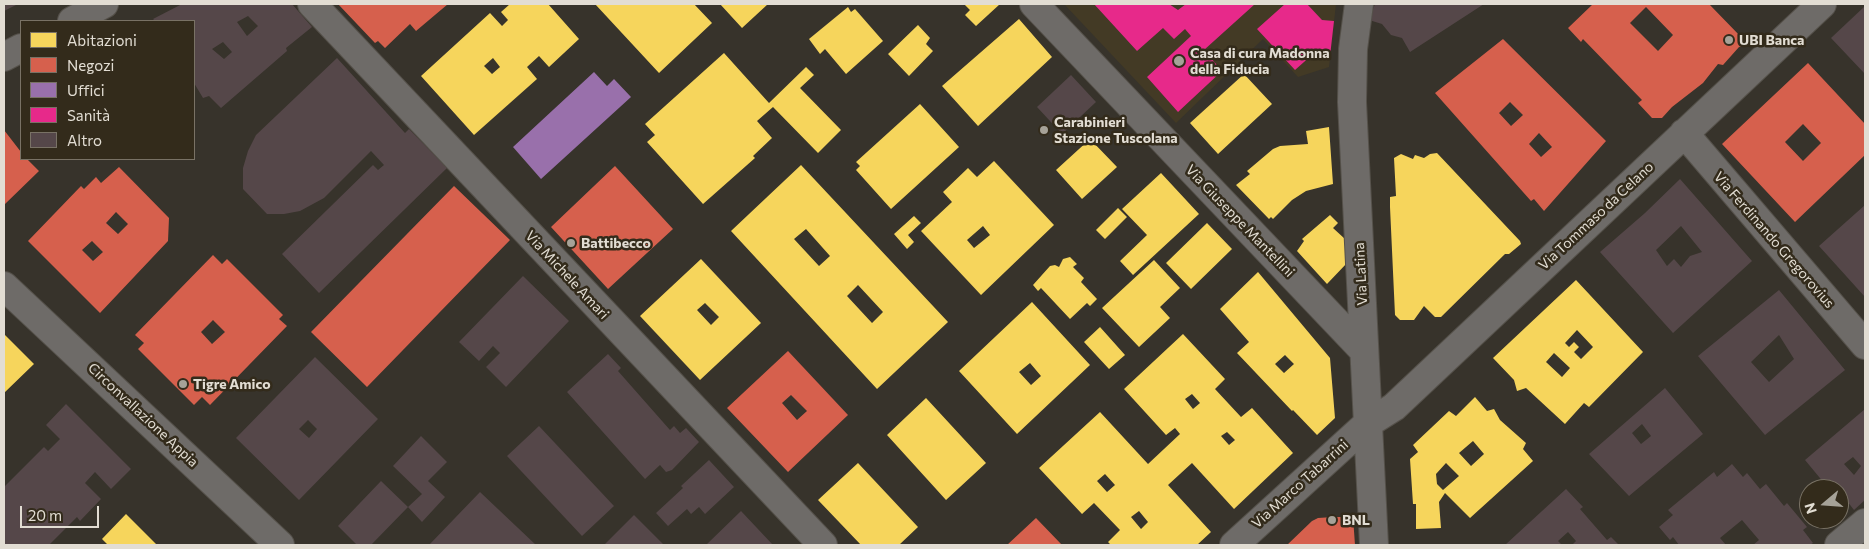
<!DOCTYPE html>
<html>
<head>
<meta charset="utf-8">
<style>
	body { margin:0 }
	#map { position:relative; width:1869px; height:549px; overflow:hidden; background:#37332b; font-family:Commissioner,sans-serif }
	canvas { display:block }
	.frame { position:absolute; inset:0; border:5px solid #e2ddd3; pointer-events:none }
	.legend { position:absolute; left:20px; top:20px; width:175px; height:140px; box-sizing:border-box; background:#332b1b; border:1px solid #797265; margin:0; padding:6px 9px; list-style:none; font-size:15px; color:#e2ddd3 }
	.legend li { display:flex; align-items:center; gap:10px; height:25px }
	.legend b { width:25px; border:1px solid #797265 }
	.north { position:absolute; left:1799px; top:479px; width:50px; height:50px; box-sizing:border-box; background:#332b1b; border:1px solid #797265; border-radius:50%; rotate:252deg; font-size:14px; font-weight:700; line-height:20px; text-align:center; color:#e2ddd3 }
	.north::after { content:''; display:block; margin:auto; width:18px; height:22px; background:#a6a298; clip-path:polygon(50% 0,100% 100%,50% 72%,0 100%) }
	.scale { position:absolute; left:20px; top:506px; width:79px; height:22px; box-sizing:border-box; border:2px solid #e2ddd3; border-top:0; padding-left:6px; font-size:15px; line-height:18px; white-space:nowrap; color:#e2ddd3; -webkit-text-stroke:4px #332b1b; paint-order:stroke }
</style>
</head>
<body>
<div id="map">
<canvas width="1869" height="549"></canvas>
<div class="frame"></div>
<ul class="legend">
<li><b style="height:14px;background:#f6d55c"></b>Abitazioni</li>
<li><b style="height:14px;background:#d6604d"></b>Negozi</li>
<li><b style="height:14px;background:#9970ab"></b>Uffici</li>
<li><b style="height:14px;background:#e7298a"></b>Sanità</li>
<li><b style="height:14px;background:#554749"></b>Altro</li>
</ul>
<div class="north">N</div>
<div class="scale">20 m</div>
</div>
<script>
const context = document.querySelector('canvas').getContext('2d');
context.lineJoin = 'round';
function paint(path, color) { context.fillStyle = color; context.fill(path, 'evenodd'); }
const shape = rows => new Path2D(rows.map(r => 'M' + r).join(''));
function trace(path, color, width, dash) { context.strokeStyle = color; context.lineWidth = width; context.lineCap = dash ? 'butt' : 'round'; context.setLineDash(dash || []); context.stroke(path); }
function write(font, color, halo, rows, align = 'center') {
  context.font = font + ' Commissioner,sans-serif'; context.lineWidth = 5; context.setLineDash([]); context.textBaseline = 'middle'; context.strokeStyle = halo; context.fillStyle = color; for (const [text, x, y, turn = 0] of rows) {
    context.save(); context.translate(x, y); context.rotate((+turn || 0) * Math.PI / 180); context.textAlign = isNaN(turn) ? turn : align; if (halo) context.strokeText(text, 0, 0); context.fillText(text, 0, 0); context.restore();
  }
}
paint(shape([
	[1064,4,1336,4,1329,67,1298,77,1263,39,1176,123]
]), '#433a25');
paint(shape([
	[510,4,548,4,579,39,549,67,539,56,527,67,537,79,474,135,421,76,490,13,502,26,508,20,501,12],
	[493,58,500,67,492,74,484,66],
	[595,4,694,4,712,23,659,73],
	[720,4,768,4,742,28],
	[964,4,1000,4,976,26,965,15,970,10],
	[848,7,851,12,855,9,883,41,846,74,825,49,820,54,809,39],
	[1019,19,1052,57,978,126,942,86],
	[918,25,930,38,926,44,933,51,909,76,888,54],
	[724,53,769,103,806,67,814,75,800,88,841,130,818,153,773,107,757,121,772,138,753,156,755,158,703,204,647,142,655,135,645,124],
	[1244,74,1272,104,1218,154,1190,123],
	[920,104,959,147,891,209,856,170,860,166,856,162],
	[1329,127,1333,184,1306,191,1292,200,1273,219,1271,217,1269,219,1236,185,1250,174,1247,171,1273,149,1280,146,1308,144,1306,131],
	[1090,139,1117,167,1082,199,1056,170],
	[1437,153,1520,241,1521,244,1509,254,1505,254,1441,317,1435,317,1424,306,1414,320,1400,320,1395,315,1390,207,1390,197,1396,196,1394,158,1401,154,1413,159,1415,155,1424,158,1430,154],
	[994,161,1054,225,981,295,921,231,952,202,943,192,968,168,977,177],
	[983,226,990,235,974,248,967,240],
	[801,165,948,322,877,389,731,231],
	[806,229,830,256,819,266,794,239],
	[858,285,883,312,872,323,847,296],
	[1161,173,1199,214,1133,275,1120,261,1147,235,1122,209],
	[1118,208,1127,217,1105,239,1096,230],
	[1330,215,1338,223,1333,228,1345,239,1347,263,1327,284,1297,251,1304,241,1302,239],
	[914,216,921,223,908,235,914,242,907,249,894,234],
	[1207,223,1232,249,1191,289,1166,263],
	[1070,257,1077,264,1073,267,1084,278,1081,282,1097,299,1090,306,1087,303,1070,319,1041,288,1038,291,1033,285,1050,266,1055,265,1059,267,1063,259],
	[701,259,761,323,700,380,640,316],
	[705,303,719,317,711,325,697,310],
	[1154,260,1180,288,1160,307,1170,318,1139,347,1102,308],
	[1258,272,1330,358,1335,418,1317,435,1293,410,1292,411,1237,353,1249,342,1220,309],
	[1285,355,1294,364,1284,373,1275,364],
	[1576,280,1643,352,1589,407,1584,403,1565,424,1526,388,1517,391,1514,380,1493,358],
	[1577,330,1593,347,1581,359,1574,352,1579,347,1574,342,1569,347,1565,343],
	[1554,353,1570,368,1562,377,1546,362],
	[1032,302,1090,365,1017,434,959,371],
	[1030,363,1041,376,1031,385,1019,372],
	[1100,327,1125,355,1109,369,1084,342],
	[4,334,34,364,4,393],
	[1183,334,1225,379,1215,389,1241,417,1252,408,1293,453,1234,509,1192,463,1168,485,1211,532,1197,545,1111,545,1108,542,1120,530,1094,503,1082,514,1039,468,1100,412,1148,464,1180,434,1175,428,1166,435,1124,389],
	[1192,394,1200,403,1193,409,1185,399],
	[1227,432,1235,440,1229,445,1221,436],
	[1105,474,1115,485,1107,492,1097,481],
	[1139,511,1148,522,1141,529,1131,517],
	[1475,397,1487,411,1494,409,1500,420,1526,443,1523,449,1533,461,1470,518,1445,493,1439,502,1441,528,1416,529,1416,504,1413,504,1410,459,1418,452,1413,445,1449,411,1456,416],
	[1473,441,1484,454,1471,466,1459,453],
	[1446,463,1459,476,1443,490,1437,484,1436,474],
	[926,398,986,463,946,500,887,435],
	[858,463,918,527,899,545,861,545,818,500],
	[126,514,157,545,108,545,102,539]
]), '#f6d55c');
paint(shape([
	[338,4,448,4,416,31,410,24,385,48,378,41,375,43],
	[1593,4,1709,4,1742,38,1743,46,1739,47,1723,65,1718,64,1703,83,1672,107,1662,118,1652,118,1638,103,1642,100,1583,39,1581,42,1568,28],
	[1646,7,1673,35,1658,51,1630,23],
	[1503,39,1606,141,1544,211,1534,199,1531,201,1435,93],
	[1510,102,1523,115,1511,126,1499,113],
	[1539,133,1552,147,1541,157,1529,144],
	[1808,63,1865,124,1865,155,1795,222,1722,144],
	[1803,124,1821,143,1803,161,1785,142],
	[4,130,21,152,21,159,27,159,39,171,4,205],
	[615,166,673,229,608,289,551,227],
	[119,167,169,218,168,241,100,313,28,241,81,186,84,189,96,177,101,183],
	[116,212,128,224,118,234,106,223],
	[92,241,103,252,93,261,82,250],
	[454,186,510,240,367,387,311,332],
	[213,255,222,264,227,259,283,315,279,319,287,326,210,405,202,397,194,405,138,349,144,343,135,335],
	[213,320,225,332,212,344,201,332],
	[788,351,848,415,788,472,727,408],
	[791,395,807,411,797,420,782,403],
	[1333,517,1353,517,1355,545,1287,545,1312,521,1318,518],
	[1036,518,1062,545,1007,545]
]), '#d6604d');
paint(shape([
	[594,72,607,86,614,79,631,97,541,179,513,147]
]), '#9970ab');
paint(shape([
	[1094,4,1169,4,1178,10,1186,4,1255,4,1204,50,1222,71,1178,112,1147,77,1191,36,1185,29,1174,39,1163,28,1137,51],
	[1285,4,1307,4,1322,20,1334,21,1330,56,1313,54,1295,70,1257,29]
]), '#e7298a');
paint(shape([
	[4,4,18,4,4,11],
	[182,4,292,4,312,27,286,48,287,51,221,108,209,96,203,98,194,83,194,21,155,21,153,19],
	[248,16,258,26,247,36,237,22],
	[223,42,232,52,224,59,212,49],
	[1375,4,1484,4,1410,52,1402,38,1391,35,1382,24,1369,20],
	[1865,6,1865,74,1831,38],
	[337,58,405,133,409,129,447,168,319,293,282,254,373,165,378,170,384,165,371,151,324,198,300,211,284,214,267,214,243,189,243,168,248,151,256,135],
	[1071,75,1096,102,1062,134,1037,107],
	[1680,179,1752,261,1673,333,1600,252,1645,213],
	[1681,226,1702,252,1690,256,1681,267,1674,259,1667,266,1656,250],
	[1865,205,1865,297,1819,246],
	[523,276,569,321,506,387,486,367,500,353,493,346,479,361,459,342],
	[1779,290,1845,370,1765,435,1698,356],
	[1779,335,1794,359,1769,382,1751,362],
	[608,354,621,368,618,371,670,430,674,426,680,433,686,428,699,442,672,470,666,472,660,465,645,479,567,392],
	[315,357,378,419,299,500,236,438],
	[308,420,317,429,309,438,299,429],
	[1665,388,1703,434,1629,496,1589,454],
	[1642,424,1651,436,1641,444,1632,433],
	[66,404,131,469,111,489,95,472,85,483,101,499,80,521,77,517,49,545,4,545,4,487,44,447,48,451,60,439,46,425],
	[1865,409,1865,500,1854,510,1847,501,1843,505,1839,500,1839,489,1829,489,1805,460],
	[1853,457,1861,466,1854,475,1844,464],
	[539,426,614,506,582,536,507,456],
	[421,436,447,462,428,481,445,497,422,522,408,507,422,494,393,466],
	[709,460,734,487,705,514,699,507,691,514,687,509,668,526,656,513,683,488,681,486],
	[1732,464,1743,477,1747,473,1760,489,1766,484,1784,506,1787,503,1807,527,1803,530,1813,543,1810,545,1753,545,1759,540,1742,520,1720,538,1726,545,1679,545,1673,537,1670,540,1659,527,1673,515,1668,510,1714,472,1717,477],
	[381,481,408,507,371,545,357,545,338,526],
	[1566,489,1583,507,1580,509,1607,540,1611,537,1619,545,1572,545,1576,541,1568,532,1558,541,1562,545,1505,545],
	[480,492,536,545,429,545],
	[741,511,773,545,706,545],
	[634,515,664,545,604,545]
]), '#554749');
const minor = shape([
	[312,4,823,545],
	[1034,4,1364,351],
	[1359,4,1353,49,1352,102,1374,545],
	[72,21,104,4],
	[4,57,21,48],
	[1684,133,1865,345],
	[4,286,280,545],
	[1234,545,1367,424,1394,407,1822,4],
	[1839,545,1865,523]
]);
trace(minor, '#55514a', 30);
trace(minor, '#6e6b68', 28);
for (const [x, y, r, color] of [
	[1729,40,5,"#a6a298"],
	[1179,61,6,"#a6a298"],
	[1044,130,5,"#a6a298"],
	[571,243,5,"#a6a298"],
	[183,384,5,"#a6a298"],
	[1332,520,5,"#a6a298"]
]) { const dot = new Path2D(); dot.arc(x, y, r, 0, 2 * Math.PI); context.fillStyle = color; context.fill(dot); trace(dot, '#332b1b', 2); }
write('bold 14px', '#e2ddd3', '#332b1b', [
	["UBI Banca",1739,40],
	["Casa di cura Madonna",1190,53],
	["della Fiducia",1190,69],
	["Carabinieri",1054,122],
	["Stazione Tuscolana",1054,138],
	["Battibecco",581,243],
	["Tigre Amico",193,384],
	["BNL",1342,520]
], 'left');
write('14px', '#e2ddd3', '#332b1b', [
	["Via Tommaso da Celano",1596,216,-43],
	["Via Giuseppe Mantellini",1240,221,46],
	["Via Ferdinando Gregorovius",1774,240,49],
	["Via Latina",1361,274,-93],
	["Via Michele Amari",567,275,47],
	["Circonvallazione Appia",143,415,43],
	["Via Marco Tabarrini",1300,484,-42]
]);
</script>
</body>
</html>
